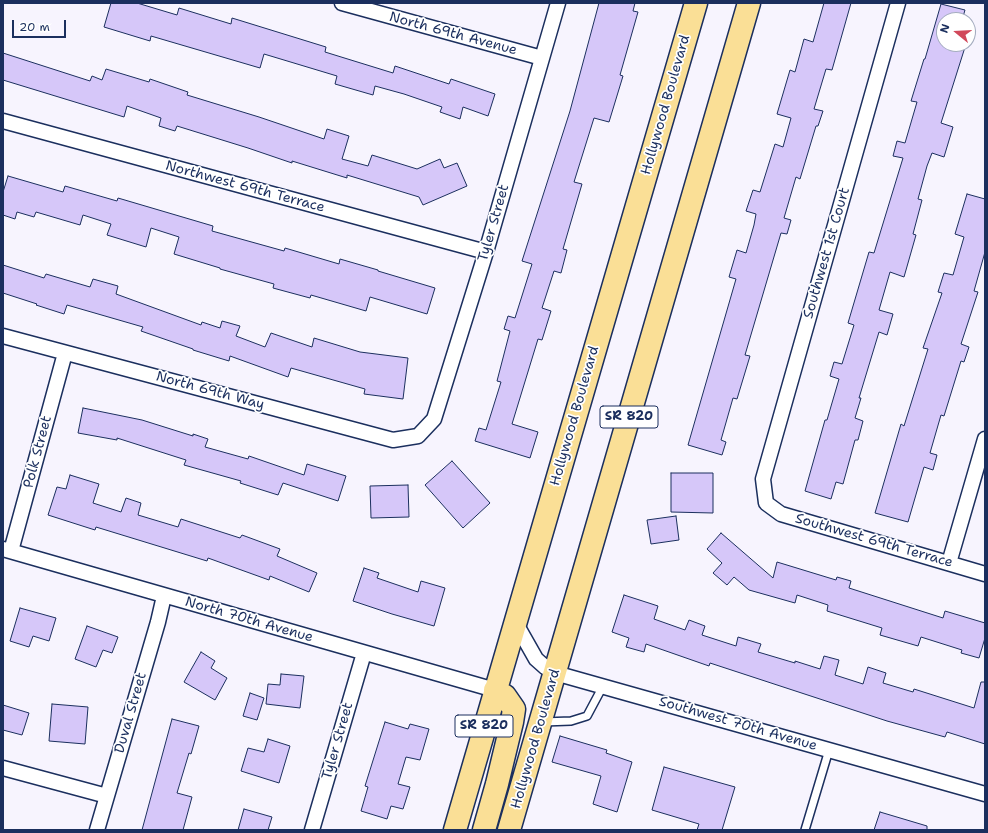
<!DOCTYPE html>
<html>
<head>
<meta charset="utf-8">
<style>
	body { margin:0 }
	#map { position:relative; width:988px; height:833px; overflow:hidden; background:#f7f4fe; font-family:"Shantell Sans",sans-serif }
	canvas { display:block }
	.frame { position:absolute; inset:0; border:4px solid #1b2f5e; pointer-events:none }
	.north { position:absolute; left:936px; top:12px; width:40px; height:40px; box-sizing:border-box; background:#fff; border:1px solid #a4acbf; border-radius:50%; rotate:288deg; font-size:11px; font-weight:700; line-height:16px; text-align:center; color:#1b2f5e }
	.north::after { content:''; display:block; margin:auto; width:14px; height:18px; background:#d1495b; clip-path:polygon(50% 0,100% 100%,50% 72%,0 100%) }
	.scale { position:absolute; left:12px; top:20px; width:54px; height:18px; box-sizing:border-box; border:2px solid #1b2f5e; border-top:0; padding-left:5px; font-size:12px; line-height:14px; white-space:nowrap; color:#1b2f5e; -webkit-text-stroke:3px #fff; paint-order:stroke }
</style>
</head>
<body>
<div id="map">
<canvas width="988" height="833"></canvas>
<div class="frame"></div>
<div class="north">N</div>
<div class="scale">20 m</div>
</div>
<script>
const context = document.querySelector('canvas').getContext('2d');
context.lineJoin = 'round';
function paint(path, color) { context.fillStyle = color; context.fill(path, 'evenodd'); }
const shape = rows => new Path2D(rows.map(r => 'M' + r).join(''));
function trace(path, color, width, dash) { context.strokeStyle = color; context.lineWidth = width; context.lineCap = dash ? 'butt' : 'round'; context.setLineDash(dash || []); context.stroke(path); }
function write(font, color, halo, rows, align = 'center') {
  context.font = font + ' "Shantell Sans",sans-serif'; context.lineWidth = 3.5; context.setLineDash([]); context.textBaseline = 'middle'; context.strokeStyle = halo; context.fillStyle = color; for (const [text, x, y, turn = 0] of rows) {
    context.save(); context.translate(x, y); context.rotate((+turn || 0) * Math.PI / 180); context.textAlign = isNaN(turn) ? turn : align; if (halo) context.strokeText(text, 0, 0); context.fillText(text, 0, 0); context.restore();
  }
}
const building = shape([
	[111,3,137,3,177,15,179,8,231,24,232,18,326,47,325,52,393,73,395,66,449,84,451,79,495,94,488,116,463,107,460,119,440,112,442,107,404,94,375,86,373,95,335,84,337,76,264,54,260,68,151,36,150,41,104,27,111,3],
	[599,3,635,3,633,11,638,12,620,75,623,76,609,122,594,118,574,182,582,184,563,249,567,250,561,273,554,271,542,308,551,311,542,340,538,339,512,424,538,432,530,458,475,441,479,428,486,430,501,382,497,381,510,331,504,329,508,316,515,318,532,264,522,261,570,111,599,3],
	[824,3,851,3,832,70,826,69,814,109,823,111,818,126,816,126,800,179,796,177,784,218,791,220,787,234,781,233,745,355,750,356,737,399,733,398,721,440,726,442,722,455,688,445,736,279,729,277,737,250,746,253,754,225,756,214,746,211,753,190,760,192,775,144,783,147,791,118,777,114,790,70,795,72,804,39,813,42,824,3],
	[941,4,965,10,962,20,944,20,944,44,966,44,941,123,953,127,944,157,932,153,927,166,918,199,922,200,913,234,916,235,904,277,890,272,879,310,893,314,887,335,879,332,859,398,861,398,855,418,863,421,858,440,855,440,843,484,836,482,831,499,805,491,825,420,827,420,839,379,830,376,834,362,842,364,854,325,848,323,869,252,874,253,903,158,893,156,897,141,905,143,917,102,911,101,924,59,925,59,941,4],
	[3,53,90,81,92,76,102,80,106,69,149,82,150,79,188,92,187,95,259,117,324,139,327,129,349,136,342,159,368,166,372,155,417,169,440,159,444,168,457,163,467,186,423,205,419,197,347,175,347,178,292,161,292,163,248,148,177,126,175,131,159,126,161,118,127,106,124,117,3,80,3,53],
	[8,176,63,192,65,186,117,201,118,198,213,226,212,231,284,251,285,248,339,264,340,259,378,270,378,271,435,288,427,314,370,297,366,311,311,295,310,298,273,288,274,284,220,269,220,268,174,254,179,237,151,228,146,247,107,235,111,224,83,215,80,225,36,212,34,217,17,212,15,219,3,215,3,192,8,176],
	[967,194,985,199,985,252,974,291,978,292,961,344,969,347,964,362,961,361,944,416,941,415,930,453,937,455,933,470,924,467,908,522,875,513,901,424,904,426,928,349,923,348,942,293,938,292,944,273,953,275,964,237,955,234,967,194],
	[3,265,44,278,46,274,90,287,93,279,118,286,116,294,201,325,202,322,220,328,222,321,240,326,236,336,265,347,271,333,312,347,314,338,360,352,408,358,403,399,364,394,365,389,291,368,288,377,230,356,229,361,193,350,193,349,141,331,143,327,67,305,64,314,36,305,37,304,3,293,3,265],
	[83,408,142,420,193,436,193,434,208,439,205,447,248,459,249,456,304,475,307,464,346,476,338,501,283,483,278,495,240,483,241,481,184,465,186,460,117,438,117,440,78,433,83,408],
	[452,461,490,503,463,528,425,485,452,461],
	[671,473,713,473,713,513,671,512,671,473],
	[70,475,99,484,93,503,121,512,126,498,141,503,138,515,178,527,181,519,240,538,242,535,280,549,277,556,317,573,309,592,270,576,269,580,208,558,207,561,96,527,95,530,48,515,57,487,66,489,70,475],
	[408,485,409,517,371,518,370,486,408,485],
	[676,516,679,540,651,544,647,520,676,516],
	[721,533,773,578,777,562,836,580,837,577,851,581,849,588,943,618,945,611,985,623,985,638,979,658,961,653,962,650,921,637,918,646,880,635,882,628,827,611,828,605,797,595,795,603,749,590,734,577,727,585,713,573,722,563,707,549,721,533],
	[364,568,379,573,377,578,418,592,421,581,445,588,434,626,392,614,353,601,364,568],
	[624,595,658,606,654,619,685,630,689,620,705,626,702,635,736,646,738,637,761,644,758,652,795,663,795,661,820,669,824,656,839,660,835,675,863,684,868,667,886,673,883,683,913,692,914,689,974,708,981,682,985,682,985,744,947,732,945,737,887,721,710,663,709,666,646,644,644,652,626,647,629,638,612,632,624,595],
	[20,608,56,618,49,641,33,636,29,647,10,641,20,608],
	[87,626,118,637,112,653,103,650,96,667,75,659,87,626],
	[201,652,215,661,211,668,227,678,215,700,184,682,201,652],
	[281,674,304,676,300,708,266,704,268,684,280,685,281,674],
	[250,693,264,698,257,720,243,716,250,693],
	[52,704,88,707,85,744,49,741,52,704],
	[3,705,29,713,22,735,3,730,3,705],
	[172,719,199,726,191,754,189,753,177,793,192,797,183,830,142,830,172,719],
	[385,722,408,729,410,724,429,729,420,760,406,757,398,784,410,787,403,809,391,806,387,819,361,811,368,787,365,786,385,722],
	[560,736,607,750,606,753,632,762,617,812,593,804,601,776,552,762,560,736],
	[268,739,290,746,279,783,241,771,248,748,264,752,268,739],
	[664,767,735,787,722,830,697,830,699,824,652,810,664,767],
	[244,809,272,817,268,830,238,830,244,809],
	[880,812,927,826,927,830,874,830,880,812]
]);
paint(building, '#d6c7f9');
trace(building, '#1b2f5e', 1);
const lane = shape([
	[543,722,571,721,587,716,603,686],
	[805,830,829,750]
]);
const street = shape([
	[342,3,542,58],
	[898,3,763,479,766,503,781,514,985,574],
	[3,121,486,252],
	[3,336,393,440,418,436,434,419,486,252,558,3],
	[3,549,495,690],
	[11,551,65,353],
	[949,563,985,439],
	[515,622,536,659,545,667,555,673,985,794],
	[3,768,107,796],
	[97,830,158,622,164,596],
	[312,830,364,653]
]);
const highway = shape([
	[455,830,696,3],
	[484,830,497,784,512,722,514,709,505,696,495,690],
	[509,830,749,3]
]);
trace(lane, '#1b2f5e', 10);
trace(street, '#1b2f5e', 17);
trace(highway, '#1b2f5e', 25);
trace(lane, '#fff', 7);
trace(street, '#fff', 14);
trace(highway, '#fadf96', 22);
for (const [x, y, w] of [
	[629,417,58],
	[484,726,58]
]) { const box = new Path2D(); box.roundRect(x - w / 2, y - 11, w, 22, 3); context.fillStyle = '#fff'; context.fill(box); trace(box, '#1b2f5e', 1); }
write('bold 13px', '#1b2f5e', null, [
	["SR 820",629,417],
	["SR 820",484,726]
]);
write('14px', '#1b2f5e', '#fff', [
	["North 69th Avenue",453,34,15],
	["Hollywood Boulevard",666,105,-74],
	["Northwest 69th Terrace",245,187,15],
	["Tyler Street",494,223,-74],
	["Southwest 1st Court",827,253,-74],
	["North 69th Way",210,391,15],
	["Hollywood Boulevard",575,416,-74],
	["Polk Street",38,452,-75],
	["Southwest 69th Terrace",874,541,16],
	["North 70th Avenue",249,620,16],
	["Duval Street",131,713,-74],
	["Southwest 70th Avenue",738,724,16],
	["Hollywood Boulevard",536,739,-74],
	["Tyler Street",338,741,-74]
]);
</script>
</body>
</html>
